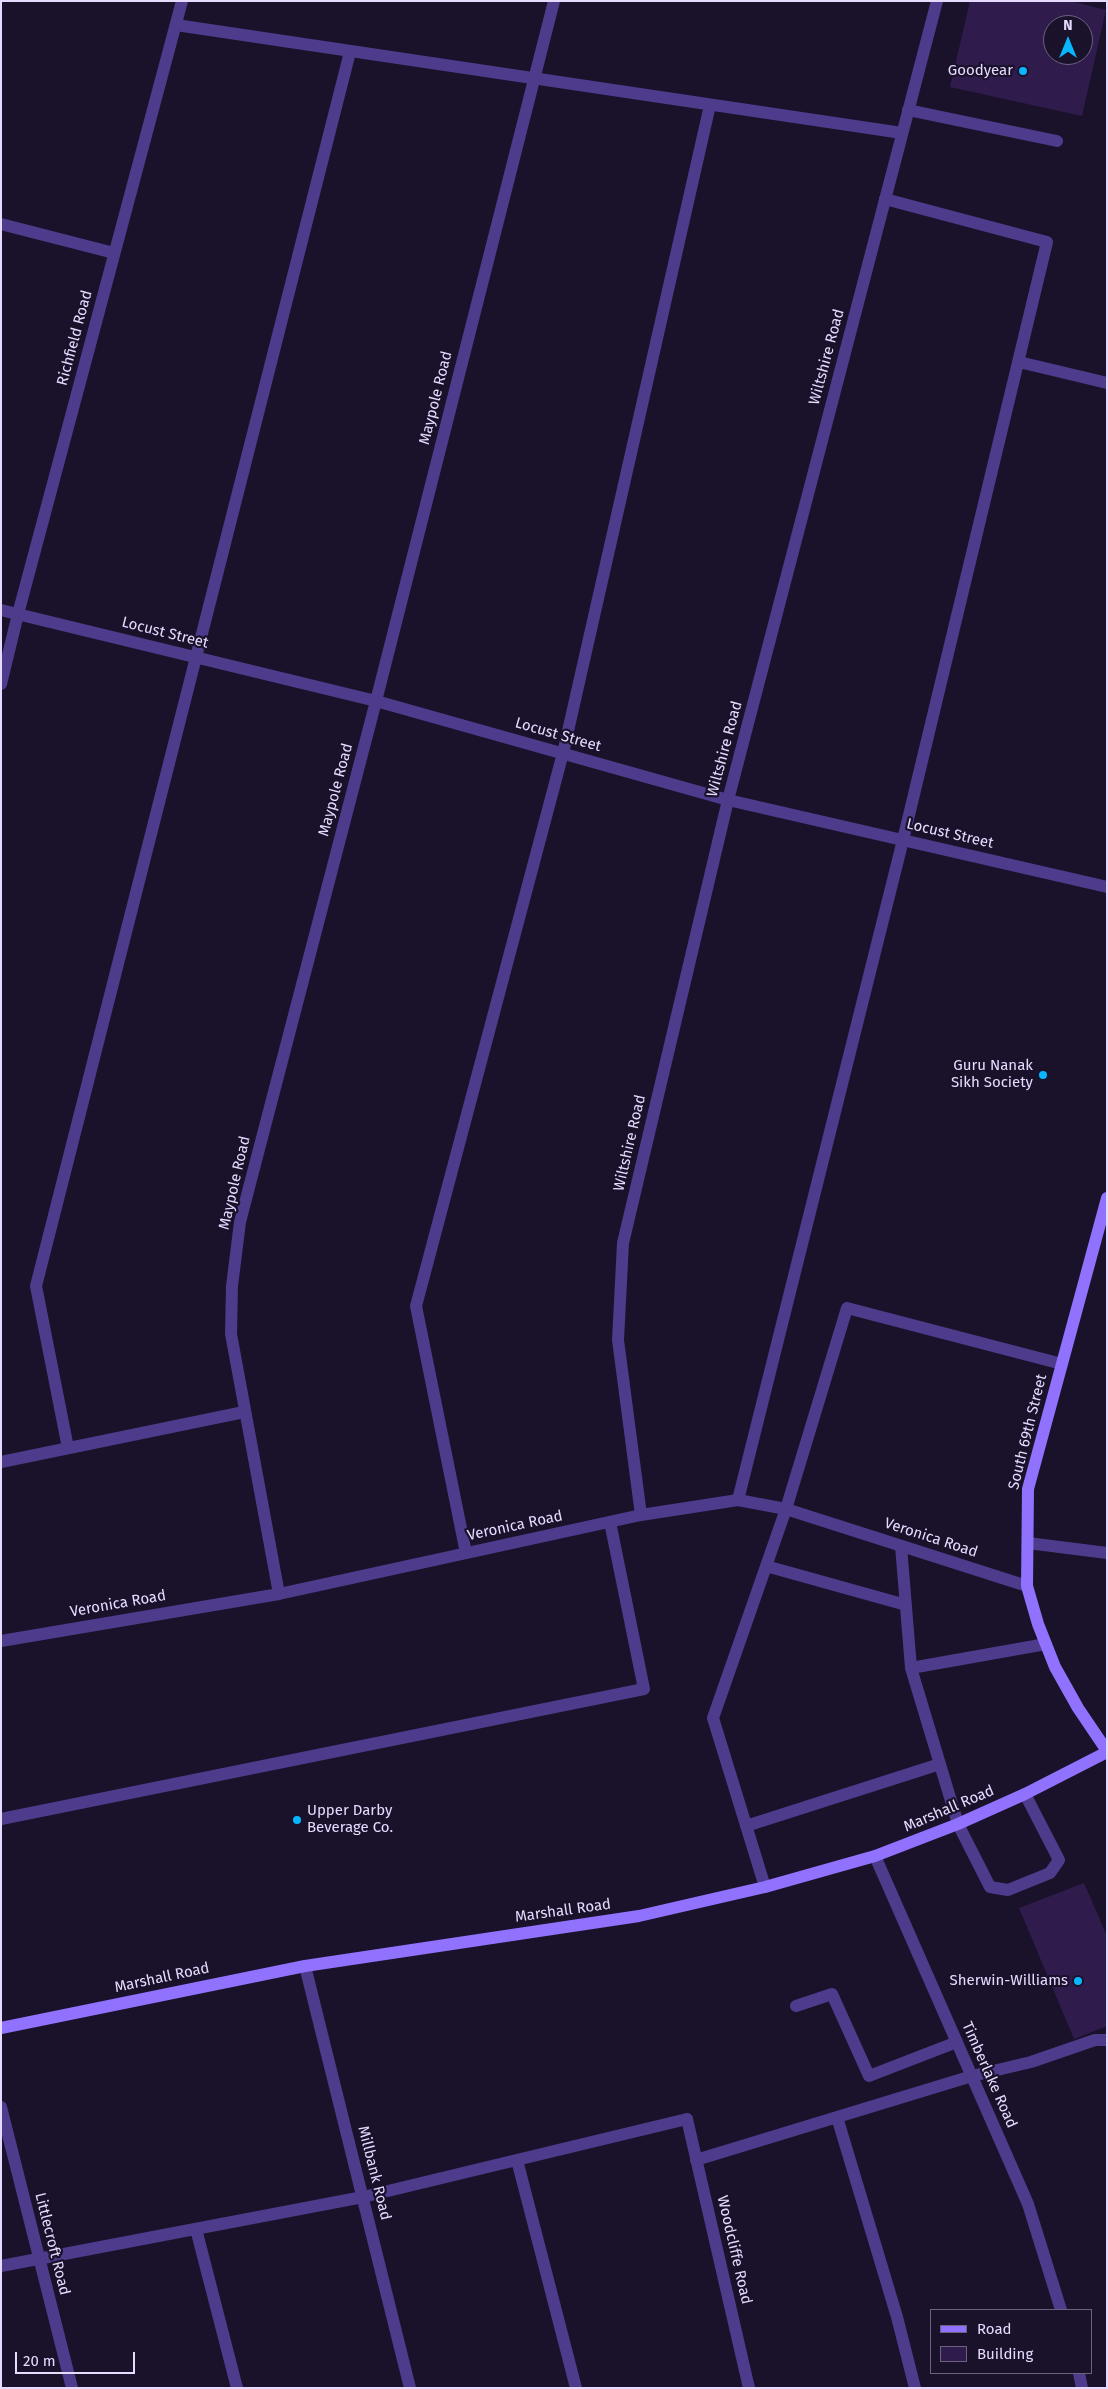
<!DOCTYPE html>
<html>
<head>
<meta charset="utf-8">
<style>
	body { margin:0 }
	#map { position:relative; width:1108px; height:2389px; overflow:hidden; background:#1a112b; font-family:"Fira Sans",sans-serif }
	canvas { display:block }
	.frame { position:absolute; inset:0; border:2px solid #e6dbff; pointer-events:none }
	.legend { position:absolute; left:930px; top:2309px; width:162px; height:65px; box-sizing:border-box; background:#1a112b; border:1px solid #6c6280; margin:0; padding:6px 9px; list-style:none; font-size:15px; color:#e6dbff }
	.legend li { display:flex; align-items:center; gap:10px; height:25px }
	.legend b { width:25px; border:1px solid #6c6280 }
	.north { position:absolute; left:1043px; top:15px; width:50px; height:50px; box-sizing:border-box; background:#1a112b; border:1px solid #6c6280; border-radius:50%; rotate:0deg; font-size:14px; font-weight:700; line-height:20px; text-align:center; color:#e6dbff }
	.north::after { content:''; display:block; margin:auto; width:18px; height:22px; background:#07b6ff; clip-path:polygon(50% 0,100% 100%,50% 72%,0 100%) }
	.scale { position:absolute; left:15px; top:2352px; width:120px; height:22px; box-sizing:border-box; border:2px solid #e6dbff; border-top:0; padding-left:6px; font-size:15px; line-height:18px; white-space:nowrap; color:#e6dbff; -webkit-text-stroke:4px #1a112b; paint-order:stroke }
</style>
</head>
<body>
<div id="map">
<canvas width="1108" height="2389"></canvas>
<div class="frame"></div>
<ul class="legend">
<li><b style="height:6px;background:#9172ff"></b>Road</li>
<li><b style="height:14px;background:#2f1c4c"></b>Building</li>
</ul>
<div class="north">N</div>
<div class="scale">20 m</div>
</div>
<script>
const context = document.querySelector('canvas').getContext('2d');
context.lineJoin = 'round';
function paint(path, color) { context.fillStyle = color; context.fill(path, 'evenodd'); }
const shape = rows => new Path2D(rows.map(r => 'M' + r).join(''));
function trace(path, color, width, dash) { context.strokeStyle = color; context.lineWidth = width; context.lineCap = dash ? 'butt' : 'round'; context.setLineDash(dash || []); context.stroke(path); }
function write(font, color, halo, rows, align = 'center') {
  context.font = font + ' "Fira Sans",sans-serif'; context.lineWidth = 4.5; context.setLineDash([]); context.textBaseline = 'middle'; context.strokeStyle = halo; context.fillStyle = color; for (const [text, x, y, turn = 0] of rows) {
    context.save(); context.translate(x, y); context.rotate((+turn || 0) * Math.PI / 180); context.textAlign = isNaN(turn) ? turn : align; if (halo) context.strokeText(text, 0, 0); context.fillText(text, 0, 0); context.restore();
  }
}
paint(shape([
	[970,1,1070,1,1106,10,1082,116,950,87],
	[1053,25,1083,25,1083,55,1053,55],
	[1084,1883,1107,1936,1107,2026,1074,2039,1019,1908]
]), '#2f1c4c');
trace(shape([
	[176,25,902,133],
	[908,110,1057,141],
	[1,224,114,253],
	[1019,362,1107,383],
	[68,1448,36,1286,350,52],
	[1,1462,244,1412],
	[738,1500,903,840,1047,242,885,199],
	[1028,1543,1107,1553],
	[901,1546,911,1668,958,1824,990,1887,1008,1890,1050,1873,1059,1860,1025,1794],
	[466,1553,416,1306,563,753,710,105],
	[766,1566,906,1605],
	[911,1668,1046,1644],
	[1,1819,644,1689,610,1522],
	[746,1826,940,1764],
	[765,1887,713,1718,786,1509,847,1308,1062,1364],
	[796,2006,832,1994,869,2076,957,2042],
	[837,2117,897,2317,915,2388],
	[517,2160,576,2388],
	[696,2160,972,2076,1031,2062,1095,2040,1107,2040],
	[196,2229,237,2388],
	[1,2266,363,2197,687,2119]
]), '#4e3b8b', 12);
trace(shape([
	[1,610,376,701,728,800,1107,887],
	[1,684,18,614,182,1],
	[641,1515,618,1340,623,1243,728,800,937,1],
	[279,1594,231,1334,232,1286,240,1222,376,701,554,1],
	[1,1641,279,1594,641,1515,738,1500,786,1509,1027,1586],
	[875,1856,1028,2204,1061,2310],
	[305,1966,410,2388],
	[1,2107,72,2388],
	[687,2119,749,2388],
	[1079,2373,1082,2388]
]), '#4e3b8b', 12);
trace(shape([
	[1107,1198,1028,1489,1027,1586,1038,1624,1055,1667,1078,1708,1107,1751],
	[1,2028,305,1966,639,1916,765,1887,875,1856,958,1824,1025,1794,1107,1752]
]), '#9172ff', 12);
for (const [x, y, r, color] of [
	[1023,71,5,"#07b6ff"],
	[1043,1075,5,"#07b6ff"],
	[297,1820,5,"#07b6ff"],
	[1078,1981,5,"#07b6ff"]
]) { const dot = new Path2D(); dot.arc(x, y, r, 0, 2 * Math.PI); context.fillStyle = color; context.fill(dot); trace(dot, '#1a112b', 2); }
write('15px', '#e6dbff', '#1a112b', [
	["Goodyear",1013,71],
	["Guru Nanak",1033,1066],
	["Sikh Society",1033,1083],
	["Upper Darby",307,1811,"left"],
	["Beverage Co.",307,1828,"left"],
	["Sherwin-Williams",1068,1981]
], 'right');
write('15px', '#e6dbff', '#1a112b', [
	["Richfield Road",75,338,-75],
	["Wiltshire Road",827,357,-75],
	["Maypole Road",436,398,-76],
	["Locust Street",165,633,14],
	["Locust Street",558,735,16],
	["Wiltshire Road",725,749,-75],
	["Maypole Road",336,790,-75],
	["Locust Street",950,834,13],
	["Wiltshire Road",630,1143,-77],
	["Maypole Road",235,1183,-77],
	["South 69th Street",1028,1432,-76],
	["Veronica Road",515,1526,-12],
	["Veronica Road",931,1538,18],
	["Veronica Road",118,1604,-10],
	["Marshall Road",949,1809,-23],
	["Marshall Road",563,1911,-8],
	["Marshall Road",162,1978,-12],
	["Timberlake Road",989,2075,66],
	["Millbank Road",374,2173,76],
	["Littlecroft Road",52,2244,76],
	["Woodcliffe Road",734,2250,77]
]);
</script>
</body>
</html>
